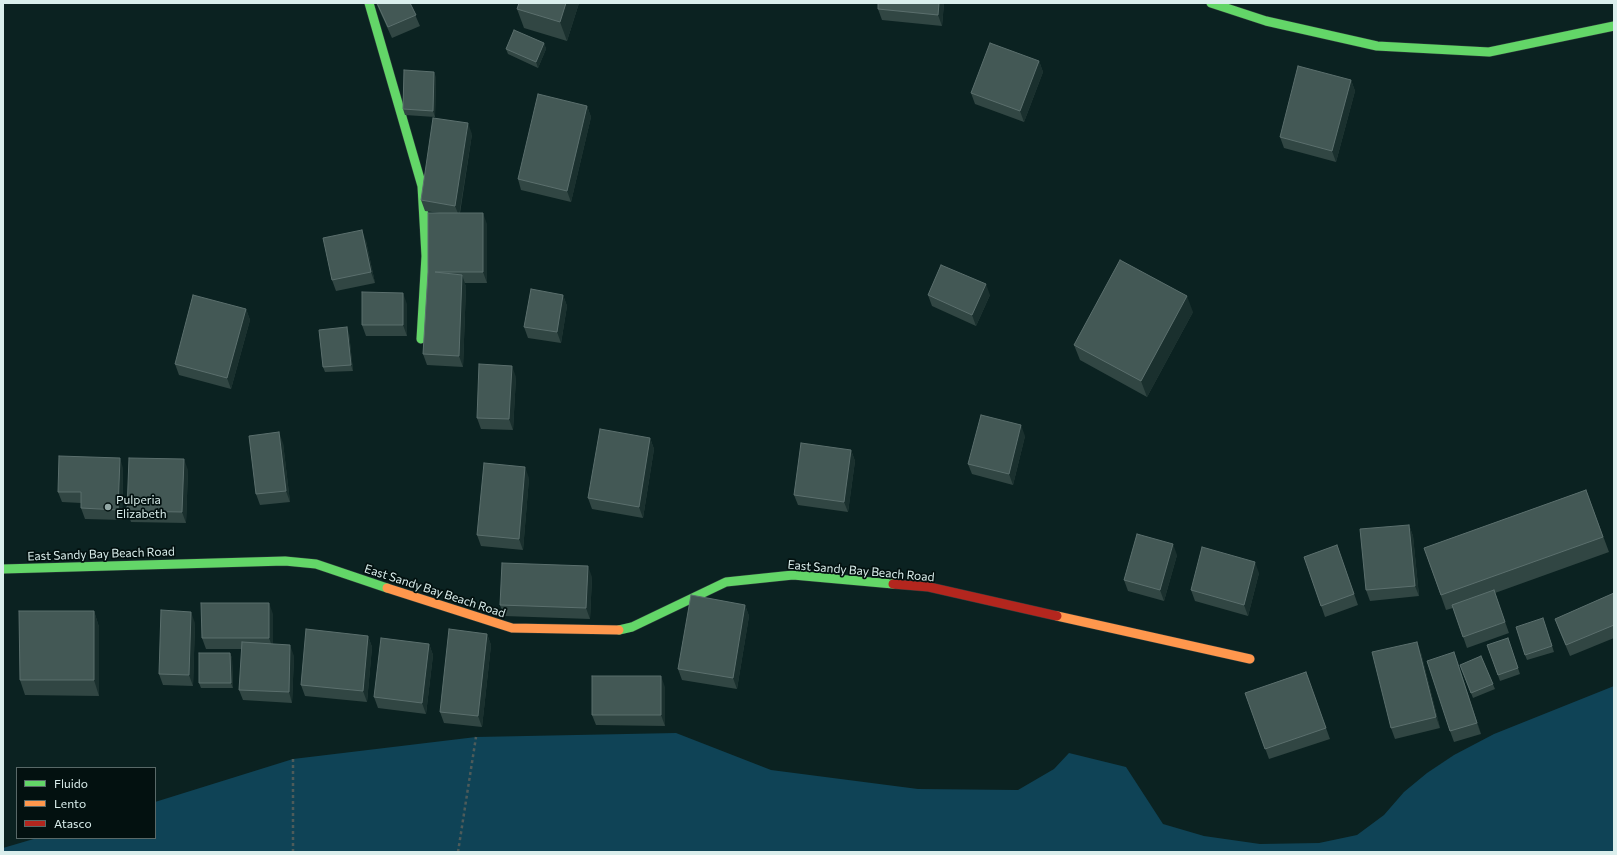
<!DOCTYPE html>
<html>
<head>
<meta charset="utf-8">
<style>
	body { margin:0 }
	#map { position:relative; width:1617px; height:855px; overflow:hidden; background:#0b2221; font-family:Commissioner,sans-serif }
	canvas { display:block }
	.frame { position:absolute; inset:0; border:4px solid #daeeec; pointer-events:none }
	.legend { position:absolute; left:16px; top:767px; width:140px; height:72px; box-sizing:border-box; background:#031110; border:1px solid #596968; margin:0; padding:5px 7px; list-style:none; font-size:12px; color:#daeeec }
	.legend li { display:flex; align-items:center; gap:8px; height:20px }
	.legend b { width:20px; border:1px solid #596968 }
</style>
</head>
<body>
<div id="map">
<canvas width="1617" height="855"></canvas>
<div class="frame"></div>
<ul class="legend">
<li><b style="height:5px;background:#63d668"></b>Fluido</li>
<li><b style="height:5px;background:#ff974d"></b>Lento</li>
<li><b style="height:5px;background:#b3261e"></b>Atasco</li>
</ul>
</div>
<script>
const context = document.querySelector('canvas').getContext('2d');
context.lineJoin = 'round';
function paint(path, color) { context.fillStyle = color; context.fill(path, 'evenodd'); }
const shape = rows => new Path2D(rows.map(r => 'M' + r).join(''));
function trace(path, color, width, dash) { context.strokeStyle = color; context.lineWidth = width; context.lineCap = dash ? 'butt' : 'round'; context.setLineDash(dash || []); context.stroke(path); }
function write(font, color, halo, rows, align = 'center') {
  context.font = font + ' Commissioner,sans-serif'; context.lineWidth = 3.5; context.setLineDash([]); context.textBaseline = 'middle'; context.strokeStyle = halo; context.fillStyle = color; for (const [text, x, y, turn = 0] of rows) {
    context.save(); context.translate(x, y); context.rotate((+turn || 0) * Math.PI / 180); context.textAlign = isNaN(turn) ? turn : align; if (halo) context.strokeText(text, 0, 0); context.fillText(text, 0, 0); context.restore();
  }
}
paint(shape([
	[1614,686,1614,852,3,852,3,848,37,838,155,838,155,802,293,759,476,737,676,733,771,770,918,789,1018,790,1054,769,1069,753,1126,767,1163,824,1204,836,1260,844,1319,843,1357,835,1384,815,1404,792,1427,773,1454,755,1494,734]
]), '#0f4356');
const fast = shape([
	[369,3,422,186,426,256,421,339],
	[1211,3,1266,21,1377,46,1489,52,1614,26],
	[3,569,285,561,316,564,387,588],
	[619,630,632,627,726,582,793,575,893,584]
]);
const slow = shape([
	[387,588,512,628,619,630],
	[1057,616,1250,659]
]);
const jam = shape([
	[893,584,929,587,1057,616]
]);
trace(fast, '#2e3d3c', 10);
trace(slow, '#2e3d3c', 10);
trace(jam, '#2e3d3c', 10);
trace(shape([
	[293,759,293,852],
	[458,852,476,737]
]), '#4d5b5a', 2.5, [3, 3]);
trace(fast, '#63d668', 9);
trace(slow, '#ff974d', 9);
trace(jam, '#b3261e', 9);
paint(shape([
	[376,3,410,3,420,26,392,38],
	[519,3,579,3,567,41,524,28,517,9],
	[878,3,944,3,942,26,882,20,878,9],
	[544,43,546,49,538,68,508,54,506,49],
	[1039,61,1043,72,1024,122,975,104,971,93],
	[436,77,435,117,405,115,403,109],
	[1351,80,1355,91,1336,162,1284,148,1280,137],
	[587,106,591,117,571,202,521,190,518,179],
	[472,134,460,213,487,224,487,283,464,283,466,286,463,367,427,365,423,354,439,213,425,211,421,200],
	[366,241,375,283,336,291,332,280],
	[563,295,567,306,561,343,528,338,524,327],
	[928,295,990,295,976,326,932,306],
	[407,304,407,336,366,336,362,325],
	[246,309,250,320,231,389,179,375,175,364],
	[1193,312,1147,397,1080,360,1074,345],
	[349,333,353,371,325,372,323,367],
	[516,377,513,430,481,429,477,418],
	[1025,436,1013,485,972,474,968,464],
	[650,438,654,449,643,518,592,509,588,498],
	[283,443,290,502,260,505,256,494],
	[851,450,855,461,848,512,798,505,794,495],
	[123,468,122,520,85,519,81,508,81,503,62,502,58,492],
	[188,470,186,523,131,522,127,511],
	[529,478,523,550,481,546,477,535],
	[1586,490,1609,552,1495,593,1509,633,1467,648,1453,608,1446,610,1424,548],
	[1409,525,1413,536,1419,596,1370,601,1366,590],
	[1337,545,1358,605,1325,617,1304,557],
	[1177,555,1164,601,1128,591,1124,580],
	[1259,573,1248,616,1195,601,1191,590],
	[592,577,590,619,504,616,500,605],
	[1614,593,1614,638,1570,656,1559,630,1555,619],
	[745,605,749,616,737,689,682,680,678,669],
	[94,611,99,627,99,696,25,695,20,680],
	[273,614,273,644,294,656,292,703,243,700,239,690,242,649,206,649,202,638],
	[195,623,193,686,163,685,159,674],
	[1545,624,1554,652,1527,660,1525,655],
	[487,634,491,645,482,727,444,723,440,712],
	[368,636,372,647,367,702,305,696,301,685],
	[1508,638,1520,674,1500,681,1487,645],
	[429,644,433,655,426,714,378,708,374,697],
	[1454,652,1481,734,1454,742,1450,731],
	[230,653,232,658,233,688,201,688,199,683],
	[1421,653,1440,728,1395,739,1391,728],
	[1481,656,1495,689,1473,698,1460,665],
	[1306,672,1330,739,1269,759,1245,693],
	[665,687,665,726,596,725,592,715]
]), '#314643');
paint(shape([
	[566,3,579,3,567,41,560,22],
	[939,3,944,3,942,26,938,15],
	[544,43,546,49,538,68,536,62],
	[1039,61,1043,72,1024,122,1020,111],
	[434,72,436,77,435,117,433,111],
	[1351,80,1355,91,1336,162,1332,151],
	[587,106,591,117,571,202,567,191],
	[468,123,472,134,459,216,455,206],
	[483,213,487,224,487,283,483,272],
	[362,230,366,241,375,283,371,272],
	[462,275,466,286,463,367,459,356],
	[986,284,990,295,976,326,972,315],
	[403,293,407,304,407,336,403,325],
	[563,295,567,306,561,343,557,332],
	[1187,296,1193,312,1147,397,1141,381],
	[246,309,250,320,231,389,227,378],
	[347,327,349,333,353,371,351,365],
	[512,366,516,377,513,430,509,419],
	[1021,425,1025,436,1013,485,1009,474],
	[279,432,283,443,290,502,286,491],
	[650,438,654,449,643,518,639,507],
	[851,450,855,461,848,512,844,502],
	[120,458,123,468,122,520,118,510],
	[184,459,188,470,186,523,182,512],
	[525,467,529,478,523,550,519,539],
	[1409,525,1413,536,1419,596,1415,586],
	[1173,544,1177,555,1164,601,1160,590],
	[1255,562,1259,573,1248,616,1244,605],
	[588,566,592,577,590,619,586,608],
	[269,603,273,614,273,649,269,638],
	[745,605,749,616,737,689,733,678],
	[94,611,99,627,99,696,94,680],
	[191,612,195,623,193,686,189,675],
	[487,634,491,645,482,727,478,716],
	[368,636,372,647,367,702,363,691],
	[1417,642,1421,653,1440,728,1436,717],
	[429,644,433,655,426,714,422,703],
	[290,645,294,656,292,703,289,692],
	[1454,652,1458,663,1481,734,1477,723],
	[230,653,232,658,233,688,231,683],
	[661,676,665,687,665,726,661,715]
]), '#1a302e');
const building = shape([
	[377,3,410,3,416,15,388,27,377,3],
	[519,3,566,3,560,22,517,9,519,3],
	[878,3,939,3,938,15,878,9,878,3],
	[514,30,544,43,536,62,506,49,514,30],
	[990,43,1039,61,1020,111,971,93,990,43],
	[1298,66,1351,80,1332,151,1280,137,1298,66],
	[404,70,434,72,433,111,403,109,404,70],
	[538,94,587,106,567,191,518,179,538,94],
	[433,118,468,123,455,206,421,200,433,118],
	[428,213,483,213,483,272,435,272,462,275,459,356,423,354,428,272,428,213],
	[362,230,371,272,332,280,323,238,362,230],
	[1120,260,1187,296,1141,381,1074,345,1120,260],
	[941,265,986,284,972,315,928,295,941,265],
	[531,289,563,295,557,332,524,327,531,289],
	[362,292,403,293,403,325,362,325,362,292],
	[193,295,246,309,227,378,175,364,193,295],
	[347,327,351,365,323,367,319,330,347,327],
	[479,364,512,366,509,419,477,418,479,364],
	[981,415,1021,425,1009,474,968,464,981,415],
	[600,429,650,438,639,507,588,498,600,429],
	[279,432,286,491,256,494,249,436,279,432],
	[801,443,851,450,844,502,794,495,801,443],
	[59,456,120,458,118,510,81,508,81,492,58,492,59,456],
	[129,458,184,459,182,512,127,511,129,458],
	[484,463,525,467,519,539,477,535,484,463],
	[1586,490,1603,537,1441,595,1424,548,1586,490],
	[1409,525,1415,586,1366,590,1360,529,1409,525],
	[1137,534,1173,544,1160,590,1124,580,1137,534],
	[1337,545,1354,594,1321,606,1304,557,1337,545],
	[1202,547,1255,562,1244,605,1191,590,1202,547],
	[502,563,588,566,586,608,500,605,502,563],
	[1494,590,1505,622,1463,637,1452,605,1494,590],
	[1614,593,1614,625,1566,645,1555,619,1614,593],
	[691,595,745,605,733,678,678,669,691,595],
	[201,603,269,603,269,638,202,638,201,603],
	[161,610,191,612,189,675,159,674,161,610],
	[19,611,94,611,94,680,20,680,19,611],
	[1543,618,1552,646,1525,655,1516,627,1543,618],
	[306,629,368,636,363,691,301,685,306,629],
	[449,629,487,634,478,716,440,712,449,629],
	[381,638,429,644,422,703,374,697,381,638],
	[1508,638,1518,668,1498,675,1487,645,1508,638],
	[242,642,290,645,289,692,239,690,242,642],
	[1417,642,1436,717,1391,728,1372,652,1417,642],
	[1454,652,1477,723,1450,731,1427,661,1454,652],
	[199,653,230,653,231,683,199,683,199,653],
	[1481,656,1493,684,1471,693,1460,665,1481,656],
	[1306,672,1326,728,1265,749,1245,693,1306,672],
	[592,676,661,676,661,715,592,715,592,676]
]);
paint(building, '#435855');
trace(building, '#5b6f6d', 1);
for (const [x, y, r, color] of [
	[108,507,4,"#92a7a5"]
]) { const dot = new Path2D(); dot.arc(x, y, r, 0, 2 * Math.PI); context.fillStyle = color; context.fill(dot); trace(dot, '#031110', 1.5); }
write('12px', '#daeeec', '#031110', [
	["Pulperia",116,500],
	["Elizabeth",116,514]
], 'left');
write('12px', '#daeeec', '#031110', [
	["East Sandy Bay Beach Road",101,554,-2],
	["East Sandy Bay Beach Road",861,571,5],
	["East Sandy Bay Beach Road",435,591,18]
]);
</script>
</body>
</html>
